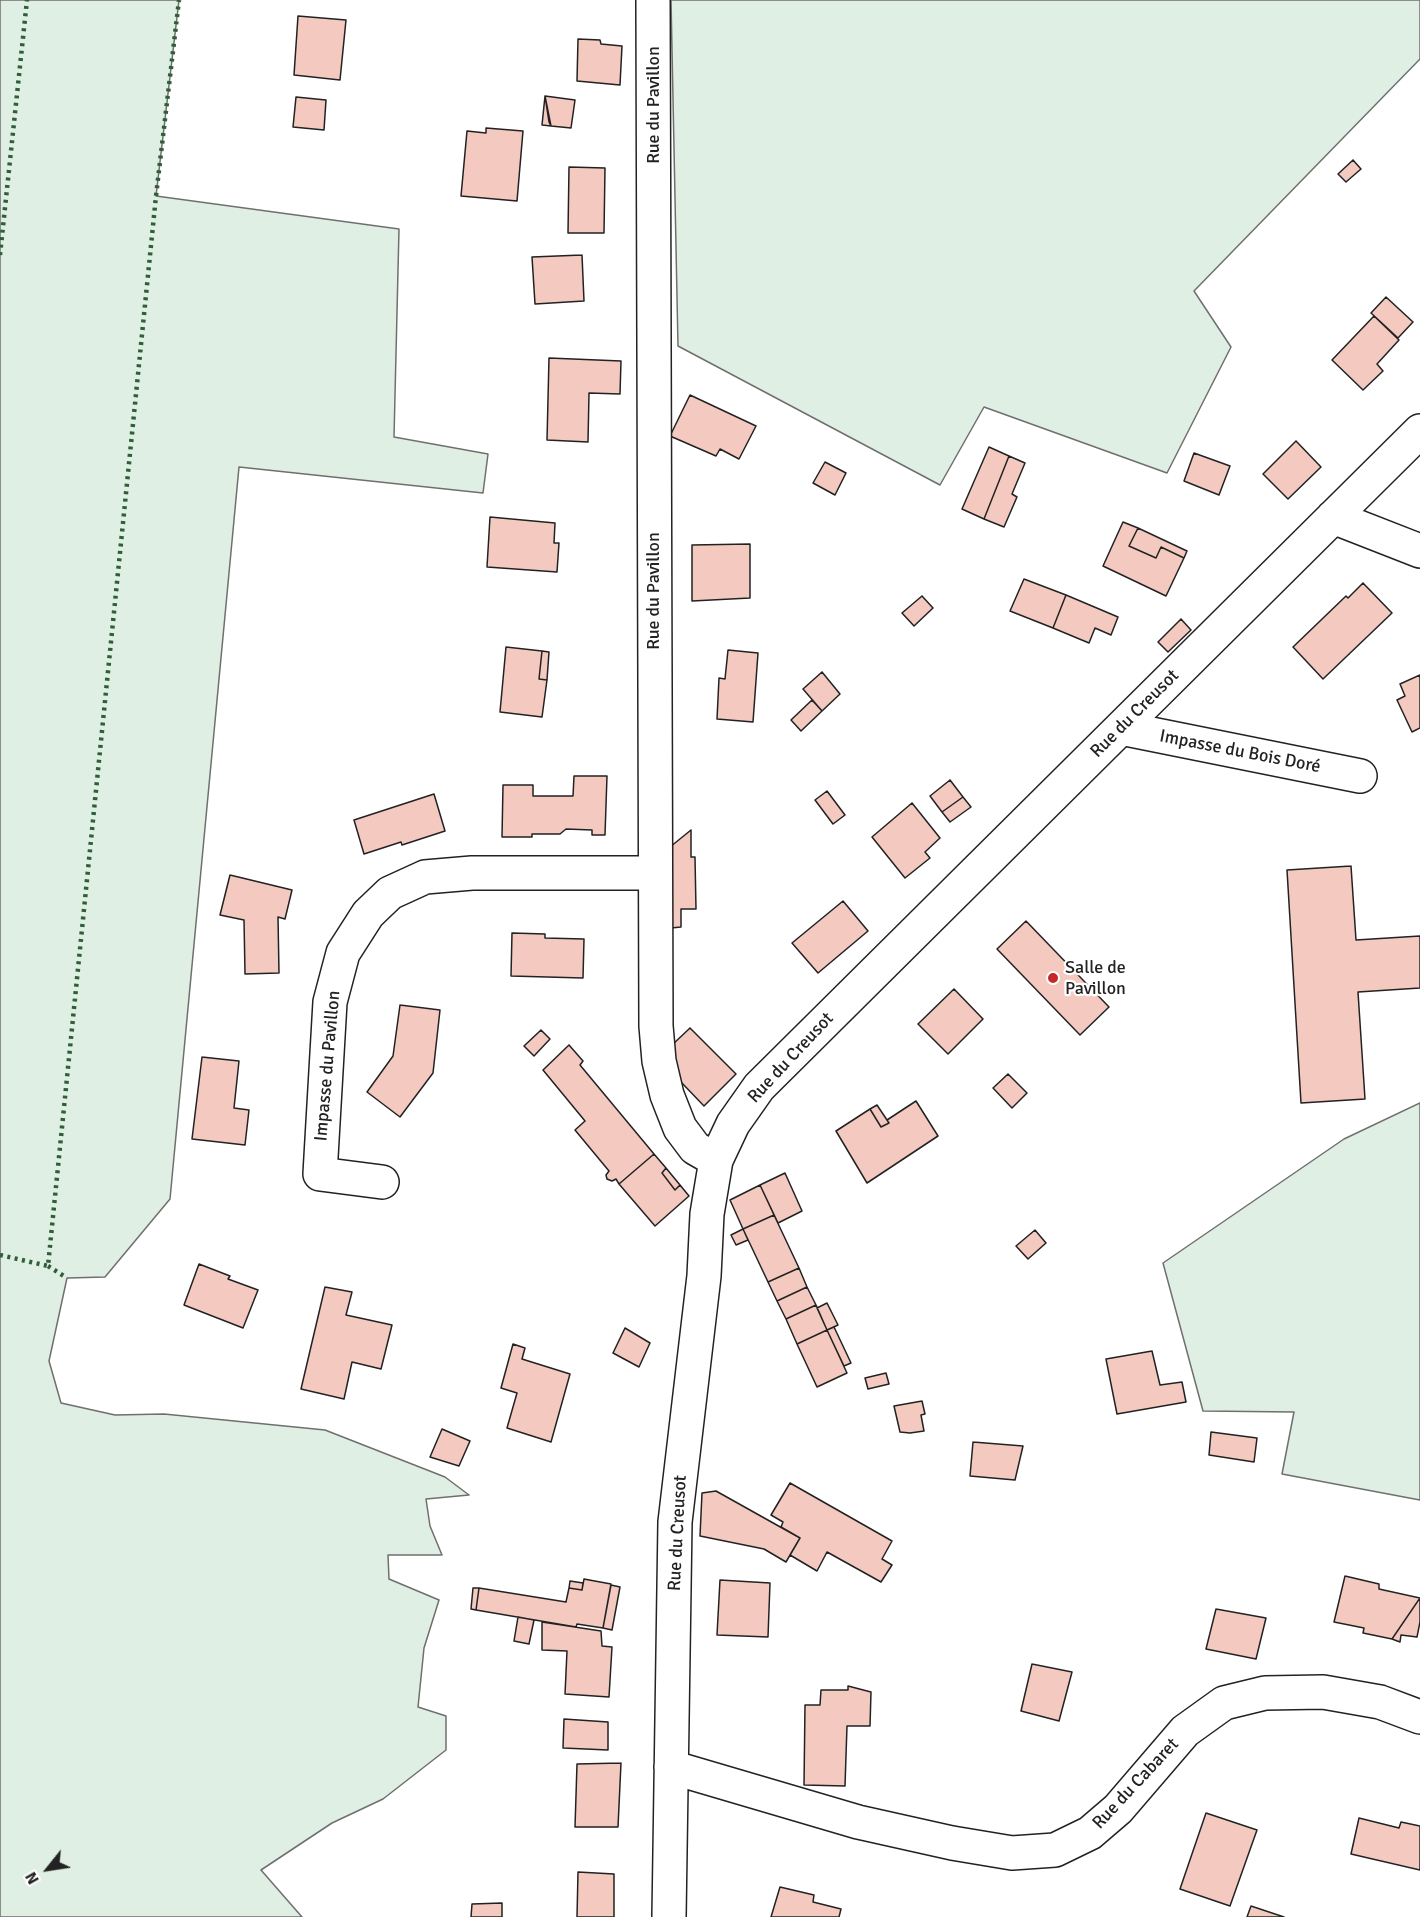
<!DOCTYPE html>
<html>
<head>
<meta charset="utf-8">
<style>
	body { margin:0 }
	#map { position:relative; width:1420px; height:1917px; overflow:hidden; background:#fff; font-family:Signika,sans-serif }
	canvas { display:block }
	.north { position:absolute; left:18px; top:1839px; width:60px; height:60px; -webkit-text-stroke:4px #fff; paint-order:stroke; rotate:240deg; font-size:16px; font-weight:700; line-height:24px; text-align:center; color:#222 }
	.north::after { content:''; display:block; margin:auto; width:21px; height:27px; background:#222; clip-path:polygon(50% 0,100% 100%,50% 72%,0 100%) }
</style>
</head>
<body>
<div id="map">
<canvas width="1420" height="1917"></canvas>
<div class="north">N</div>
</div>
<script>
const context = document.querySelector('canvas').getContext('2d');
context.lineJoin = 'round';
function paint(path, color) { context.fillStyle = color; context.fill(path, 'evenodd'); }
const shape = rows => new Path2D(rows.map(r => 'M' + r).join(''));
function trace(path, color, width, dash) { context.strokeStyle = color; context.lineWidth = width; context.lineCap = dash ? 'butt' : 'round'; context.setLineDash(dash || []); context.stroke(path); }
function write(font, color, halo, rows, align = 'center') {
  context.font = font + ' Signika,sans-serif'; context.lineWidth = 4.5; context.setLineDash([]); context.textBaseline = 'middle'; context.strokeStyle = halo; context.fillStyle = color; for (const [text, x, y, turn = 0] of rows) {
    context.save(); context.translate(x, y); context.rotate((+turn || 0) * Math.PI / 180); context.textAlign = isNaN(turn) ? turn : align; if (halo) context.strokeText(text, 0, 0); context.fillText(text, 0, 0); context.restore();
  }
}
const green = shape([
	[0,0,179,0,156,196,399,229,394,437,488,454,483,493,239,467,170,1199,105,1277,67,1278,49,1361,61,1403,115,1415,164,1414,325,1430,445,1477,469,1495,426,1499,430,1526,442,1555,388,1555,389,1579,439,1600,424,1648,418,1707,446,1716,446,1750,383,1799,332,1823,261,1870,302,1917,0,1917,0,0],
	[671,0,1420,0,1420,59,1194,291,1231,347,1167,473,984,407,940,485,678,346,671,0],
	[1420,1103,1420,1500,1282,1474,1294,1412,1203,1411,1163,1263,1344,1139,1420,1103]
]);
paint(green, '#e0efe3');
trace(green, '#6f6f6f', 1.5);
const building = shape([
	[298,16,346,20,340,80,294,75,298,16],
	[578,39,600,40,601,44,622,46,620,85,577,81,578,39],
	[545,96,549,122,551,126,542,125,545,96],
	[545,96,575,100,571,128,551,126,545,96],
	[296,97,326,100,324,130,293,127,296,97],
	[486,128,523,131,517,201,461,196,467,131,486,133,486,128],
	[1353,160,1361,169,1346,182,1338,174,1353,160],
	[569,167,605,168,604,233,568,233,569,167],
	[582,255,584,301,535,304,532,257,582,255],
	[1386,297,1413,322,1398,338,1371,313,1386,297],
	[1374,316,1399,340,1377,364,1383,371,1363,390,1332,360,1374,316],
	[549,358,621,361,620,394,589,393,588,442,547,440,549,358],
	[690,395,756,426,739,459,720,449,716,456,670,436,690,395],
	[1296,441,1321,467,1288,499,1263,474,1296,441],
	[989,447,1009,456,984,519,962,509,989,447],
	[1194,453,1230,466,1219,495,1184,481,1194,453],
	[1009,456,1025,463,1012,494,1017,497,1004,527,984,519,1009,456],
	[825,462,846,473,835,495,813,483,825,462],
	[490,517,555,523,554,543,559,543,557,572,487,567,490,517],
	[1123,522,1138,528,1129,546,1156,558,1161,547,1184,558,1166,596,1103,566,1123,522],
	[1138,528,1187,551,1184,558,1161,547,1156,558,1129,546,1138,528],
	[750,544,750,598,692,601,692,545,750,544],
	[1024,579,1066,595,1053,628,1010,611,1024,579],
	[1363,583,1392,613,1323,679,1293,647,1346,596,1348,598,1363,583],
	[1066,595,1118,617,1111,635,1095,628,1089,643,1053,628,1066,595],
	[922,596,933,608,914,626,902,613,922,596],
	[1181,619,1191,630,1168,652,1158,642,1181,619],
	[506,647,542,651,539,679,547,680,542,717,500,712,506,647],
	[728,650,758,653,753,722,717,719,719,678,725,679,728,650],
	[542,651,549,652,547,680,539,679,542,651],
	[822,672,840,694,822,711,803,689,822,672],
	[1420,675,1420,728,1412,732,1397,700,1405,696,1400,684,1420,675],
	[812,700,822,711,801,731,791,720,812,700],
	[574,776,607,776,605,835,592,835,592,830,566,829,560,834,532,834,532,837,502,837,503,785,533,785,533,796,573,796,574,776],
	[950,780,963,797,942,812,930,796,950,780],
	[827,791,845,815,833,824,815,800,827,791],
	[434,794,445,831,402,845,401,842,364,854,354,820,434,794],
	[963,797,971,807,950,822,942,812,963,797],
	[912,803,940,838,925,852,930,858,905,878,872,837,912,803],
	[691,830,691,857,695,857,696,909,681,909,681,927,671,928,670,847,691,830],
	[1351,866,1356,940,1420,936,1420,988,1358,992,1365,1099,1301,1103,1287,870,1351,866],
	[230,875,292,890,285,919,278,917,279,973,245,974,244,920,220,915,230,875],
	[843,901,868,931,818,973,792,943,843,901],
	[1026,921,1109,1007,1080,1035,997,949,1026,921],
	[512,933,545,934,545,938,584,939,583,978,511,976,512,933],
	[954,989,983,1019,948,1054,918,1024,954,989],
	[400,1005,440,1010,433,1073,400,1117,367,1092,393,1056,400,1005],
	[690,1028,736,1074,704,1106,680,1081,672,1045,690,1028],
	[541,1030,550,1039,534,1056,524,1046,541,1030],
	[569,1045,583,1061,580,1065,654,1154,619,1184,616,1179,612,1181,607,1179,606,1175,609,1171,575,1130,585,1121,543,1070,569,1045],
	[202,1057,239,1061,234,1108,249,1110,245,1145,192,1139,202,1057],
	[1008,1074,1027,1093,1012,1108,993,1088,1008,1074],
	[916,1101,938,1136,867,1183,836,1131,870,1109,881,1127,889,1123,887,1120,916,1101],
	[877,1105,889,1123,881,1127,870,1109,877,1105],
	[654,1154,666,1168,662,1173,675,1190,680,1185,689,1196,655,1226,619,1184,654,1154],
	[666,1168,680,1185,675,1190,662,1173,666,1168],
	[785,1173,802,1211,778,1223,760,1185,785,1173],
	[760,1185,774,1215,743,1229,730,1200,760,1185],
	[774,1215,799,1268,768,1282,743,1229,774,1215],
	[743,1229,748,1240,736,1245,731,1235,743,1229],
	[1035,1230,1046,1243,1028,1259,1016,1246,1035,1230],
	[199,1264,230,1276,228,1279,258,1290,243,1328,184,1305,199,1264],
	[799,1268,807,1287,777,1301,768,1282,799,1268],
	[325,1287,352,1292,346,1315,392,1325,381,1369,352,1362,344,1399,301,1389,325,1287],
	[807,1287,816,1305,786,1319,777,1301,807,1287],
	[827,1303,838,1325,827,1330,817,1308,827,1303],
	[816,1305,827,1330,797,1344,786,1319,816,1305],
	[834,1327,851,1363,844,1366,827,1330,834,1327],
	[625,1328,650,1343,639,1367,613,1353,625,1328],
	[827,1330,847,1373,817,1387,797,1344,827,1330],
	[513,1344,525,1348,522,1359,570,1374,551,1442,507,1428,517,1393,501,1388,513,1344],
	[1152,1351,1160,1385,1182,1382,1186,1402,1117,1414,1106,1359,1152,1351],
	[886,1373,889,1384,868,1389,865,1378,886,1373],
	[922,1401,925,1414,921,1415,924,1431,910,1433,900,1432,894,1406,922,1401],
	[442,1429,470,1441,459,1466,430,1457,442,1429],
	[1211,1432,1257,1438,1254,1462,1209,1455,1211,1432],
	[973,1442,1023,1446,1015,1480,970,1476,973,1442],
	[790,1483,892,1541,882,1559,892,1565,881,1582,827,1552,817,1571,790,1555,800,1538,781,1527,783,1522,771,1515,790,1483],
	[716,1491,800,1538,786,1562,764,1549,700,1536,702,1493,716,1491],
	[1345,1576,1379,1584,1379,1589,1420,1598,1392,1639,1363,1633,1364,1628,1334,1622,1345,1576],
	[584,1579,611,1584,603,1628,577,1624,576,1627,476,1610,479,1588,566,1602,569,1588,582,1590,584,1579],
	[720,1580,770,1583,768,1637,717,1635,720,1580],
	[570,1581,583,1583,582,1590,569,1588,570,1581],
	[611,1585,620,1587,612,1630,603,1628,611,1585],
	[473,1588,479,1588,476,1610,471,1609,473,1588],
	[1420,1598,1420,1622,1417,1637,1401,1635,1400,1642,1392,1639,1420,1598],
	[1216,1609,1266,1618,1256,1659,1206,1649,1216,1609],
	[518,1617,534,1620,529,1644,514,1641,518,1617],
	[542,1622,601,1631,602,1646,612,1647,609,1697,565,1694,567,1651,542,1650,542,1622],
	[1032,1664,1072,1672,1059,1721,1021,1711,1032,1664],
	[848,1686,871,1692,870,1726,847,1726,845,1786,804,1785,805,1705,820,1705,821,1690,848,1690,848,1686],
	[564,1719,608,1722,608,1750,563,1748,564,1719],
	[621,1763,618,1827,575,1827,577,1764,621,1763],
	[1206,1813,1257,1830,1230,1906,1180,1889,1206,1813],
	[1359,1818,1399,1828,1401,1822,1420,1826,1420,1870,1351,1854,1359,1818],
	[578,1872,614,1874,614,1917,577,1917,578,1872],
	[780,1887,814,1895,813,1902,841,1909,839,1917,771,1917,780,1887],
	[502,1903,502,1917,471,1917,472,1904,502,1903],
	[1251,1906,1284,1917,1247,1917,1251,1906]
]);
paint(building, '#f3c9c0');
trace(building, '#222', 1.5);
const minor = shape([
	[653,0,656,1026,659,1061,667,1095,680,1128,695,1148,716,1160],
	[1333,517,1420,551],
	[1121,728,1360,776],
	[382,1182,320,1174,330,1002,343,953,368,914,390,893,425,877,472,873,654,873],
	[671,1767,858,1822,952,1843,1012,1853,1055,1850,1090,1833,1118,1809,1185,1731,1224,1703,1265,1693,1323,1692,1380,1702,1420,1717],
	[669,1917,675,1522,704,1276,707,1214,716,1160,733,1124,759,1087,1420,431]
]);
trace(minor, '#222', 36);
trace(minor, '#fff', 33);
trace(shape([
	[0,255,27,0],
	[0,1255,48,1266,156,196,179,0],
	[48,1266,67,1278]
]), '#2f5e38', 4.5, [3, 4.5]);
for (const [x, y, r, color] of [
	[1053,978,6,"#c62828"]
]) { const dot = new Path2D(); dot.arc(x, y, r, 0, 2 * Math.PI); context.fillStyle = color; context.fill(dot); trace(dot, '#fff', 2); }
write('18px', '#222', '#fff', [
	["Rue du Pavillon",654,105,-90],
	["Rue du Pavillon",654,591,-90],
	["Rue du Creusot",1135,714,-45],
	["Impasse du Bois Doré",1240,752,11],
	["Rue du Creusot",791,1058,-47],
	["Impasse du Pavillon",328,1066,-85],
	["Rue du Creusot",678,1533,-87],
	["Rue du Cabaret",1136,1784,-47]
]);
write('18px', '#222', '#fff', [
	["Salle de",1065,968],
	["Pavillon",1065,989]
], 'left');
</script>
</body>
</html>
